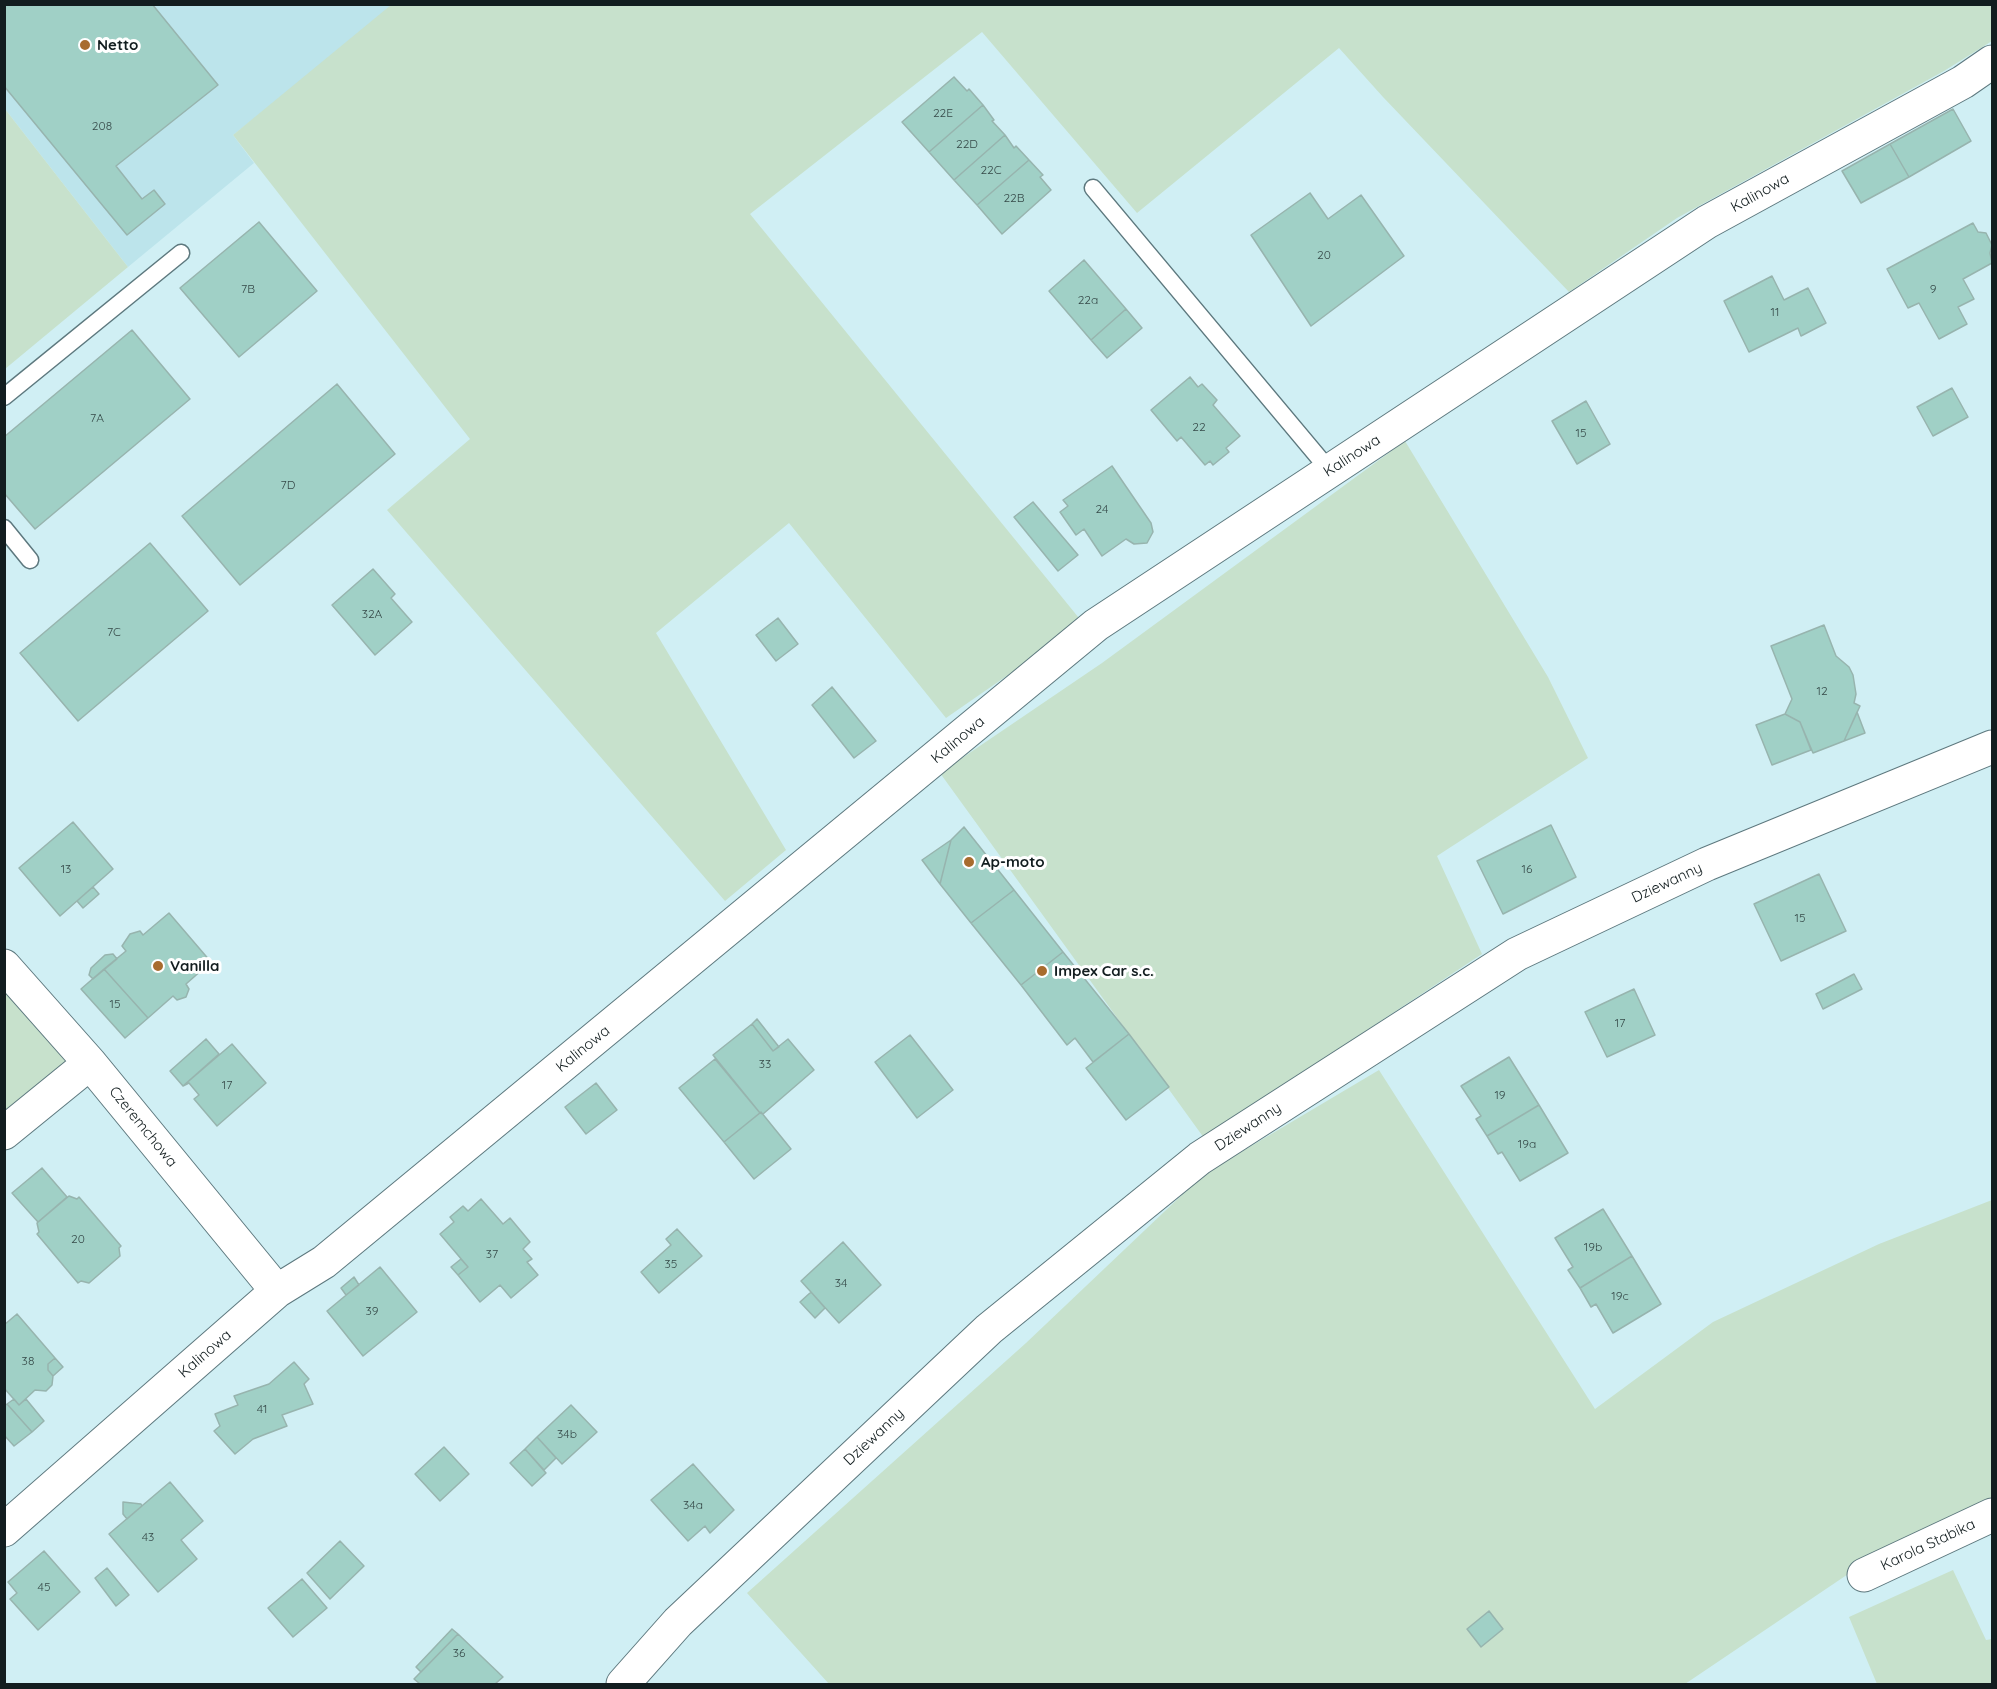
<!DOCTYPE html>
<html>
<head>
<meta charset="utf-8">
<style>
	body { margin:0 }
	#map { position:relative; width:1997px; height:1689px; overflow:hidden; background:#d0eff4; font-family:Quicksand,sans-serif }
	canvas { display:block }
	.frame { position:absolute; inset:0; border:6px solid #121d1f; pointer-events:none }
</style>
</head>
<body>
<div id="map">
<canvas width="1997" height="1689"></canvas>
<div class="frame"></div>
</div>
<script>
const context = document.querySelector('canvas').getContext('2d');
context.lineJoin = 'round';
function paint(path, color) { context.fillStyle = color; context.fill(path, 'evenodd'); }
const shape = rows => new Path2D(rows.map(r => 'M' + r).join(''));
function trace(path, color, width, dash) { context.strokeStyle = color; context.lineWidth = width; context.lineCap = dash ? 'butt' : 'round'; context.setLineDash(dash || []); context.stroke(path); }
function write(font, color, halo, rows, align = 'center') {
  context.font = font + ' Quicksand,sans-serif'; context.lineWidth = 6; context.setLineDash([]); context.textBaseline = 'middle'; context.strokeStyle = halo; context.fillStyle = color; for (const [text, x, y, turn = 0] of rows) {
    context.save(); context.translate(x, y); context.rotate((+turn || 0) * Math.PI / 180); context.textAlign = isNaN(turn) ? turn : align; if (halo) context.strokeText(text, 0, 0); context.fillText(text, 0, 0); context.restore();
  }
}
paint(shape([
	[5,5,401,5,233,135,254,163,128,267,5,109]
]), '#bce4eb');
paint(shape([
	[391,5,1992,5,1992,41,1944,71,1677,218,1569,292,1383,97,1339,48,1137,213,982,32,750,214,1083,623,946,718,789,523,656,633,786,850,725,901,387,510,470,439,233,135],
	[5,109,128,267,5,369,4,369],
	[1405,441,1548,677,1588,758,1437,856,1482,954,1204,1138,940,773,1102,663],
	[4,982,74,1059,4,1117],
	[1379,1070,1595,1409,1713,1322,1879,1244,1992,1200,1992,1500,1866,1562,1685,1684,829,1684,747,1593,1026,1343,1204,1174],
	[1953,1570,1986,1640,1992,1639,1992,1684,1877,1684,1849,1617]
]), '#c7e1cc');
const building = shape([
	[4,4,152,4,218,85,116,166,142,199,154,190,165,204,127,235,4,86,4,4],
	[954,77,967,91,969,89,983,105,929,152,902,122,954,77],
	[983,105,994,120,992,121,1005,135,954,180,929,152,983,105],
	[1953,109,1971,141,1909,177,1890,144,1953,109],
	[1005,135,1014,148,1016,146,1029,160,977,205,954,180,1005,135],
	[1890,144,1909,177,1861,203,1842,171,1890,144],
	[1029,160,1043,175,1040,177,1051,190,1002,234,977,205,1029,160],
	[1310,193,1328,219,1361,195,1404,256,1311,326,1251,235,1310,193],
	[259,222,317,291,239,357,180,288,259,222],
	[1973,223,1978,232,1986,233,1992,245,1990,253,1992,263,1963,279,1974,299,1958,307,1967,324,1939,339,1919,303,1908,308,1887,269,1973,223],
	[1084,260,1126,309,1091,340,1049,291,1084,260],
	[1772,276,1784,300,1808,288,1826,323,1801,336,1798,328,1749,352,1724,301,1772,276],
	[1126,309,1142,328,1107,358,1091,340,1126,309],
	[132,330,190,399,35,529,4,493,4,437,132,330],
	[1190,377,1198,387,1202,384,1217,400,1213,405,1240,436,1226,448,1229,452,1213,465,1210,461,1205,465,1181,437,1177,441,1151,410,1190,377],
	[337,384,395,454,240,585,182,516,337,384],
	[1952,388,1968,417,1933,436,1917,407,1952,388],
	[1586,401,1610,444,1577,464,1552,421,1586,401],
	[1112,466,1151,523,1153,532,1147,543,1134,544,1126,539,1102,556,1084,529,1076,535,1060,512,1068,506,1063,500,1112,466],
	[1033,502,1078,555,1058,571,1014,517,1033,502],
	[150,543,208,611,78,721,20,653,150,543],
	[373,569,395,594,391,598,412,622,375,655,332,605,373,569],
	[778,618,798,644,776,661,756,635,778,618],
	[1824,625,1836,656,1849,667,1853,675,1856,694,1854,703,1860,706,1844,741,1813,753,1800,722,1785,714,1792,699,1771,646,1824,625],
	[832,687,876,741,854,758,812,705,832,687],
	[1857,712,1865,733,1844,741,1857,712],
	[1785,714,1800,722,1811,750,1772,765,1756,725,1785,714],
	[73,822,113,869,60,916,19,868,73,822],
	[1551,825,1576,877,1503,914,1477,861,1551,825],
	[964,827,1014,890,971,923,940,884,951,840,964,827],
	[951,840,940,884,922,860,951,840],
	[1819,874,1846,931,1781,961,1754,904,1819,874],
	[93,887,99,894,83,908,77,901,93,887],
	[1014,890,1063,952,1021,985,971,923,1014,890],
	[169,913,211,962,186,984,189,989,186,997,177,1000,173,996,148,1018,104,969,126,951,122,946,130,934,140,931,143,935,169,913],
	[1063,952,1129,1034,1093,1062,1075,1038,1067,1045,1021,985,1063,952],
	[113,954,117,959,93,979,89,975,91,968,105,955,113,954],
	[104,969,148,1018,125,1038,81,989,104,969],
	[1854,974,1862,989,1823,1009,1816,994,1854,974],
	[1634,989,1655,1035,1607,1057,1585,1012,1634,989],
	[757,1019,779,1047,773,1051,752,1024,757,1019],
	[752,1024,773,1051,788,1039,814,1070,763,1114,760,1113,713,1055,752,1024],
	[1129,1034,1169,1087,1126,1120,1086,1068,1129,1034],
	[910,1035,953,1090,917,1118,875,1062,910,1035],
	[206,1039,219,1054,183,1086,170,1071,206,1039],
	[232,1044,266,1083,217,1126,194,1099,199,1095,189,1083,183,1086,232,1044],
	[1509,1057,1539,1105,1487,1136,1476,1119,1481,1116,1461,1086,1509,1057],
	[715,1059,760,1113,724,1142,679,1088,715,1059],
	[596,1083,617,1110,586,1134,565,1107,596,1083],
	[1539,1105,1568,1153,1520,1181,1502,1152,1498,1154,1487,1136,1539,1105],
	[761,1112,791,1149,754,1179,724,1142,761,1112],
	[42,1168,67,1197,38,1222,12,1193,42,1168],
	[69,1196,77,1199,79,1197,121,1246,119,1248,120,1256,89,1283,81,1281,78,1283,37,1234,39,1232,37,1223,69,1196],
	[481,1199,503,1224,510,1218,530,1242,523,1249,532,1259,527,1262,538,1275,511,1298,500,1285,480,1302,458,1275,468,1267,440,1234,454,1222,450,1217,463,1206,468,1211,481,1199],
	[1603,1209,1632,1256,1580,1288,1568,1270,1573,1267,1555,1238,1603,1209],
	[677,1229,702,1256,659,1293,641,1272,671,1245,666,1239,677,1229],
	[843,1242,881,1285,839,1323,801,1281,843,1242],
	[1632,1256,1661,1304,1613,1333,1596,1304,1591,1307,1580,1288,1632,1256],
	[461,1259,468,1267,458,1275,451,1267,461,1259],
	[380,1267,417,1312,363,1356,327,1311,380,1267],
	[354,1277,359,1285,346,1295,341,1288,354,1277],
	[811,1292,825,1308,815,1318,800,1302,811,1292],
	[17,1314,55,1358,48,1364,48,1370,53,1376,52,1385,46,1391,35,1390,19,1405,4,1388,4,1325,17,1314],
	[55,1358,63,1367,53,1376,48,1370,48,1364,55,1358],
	[294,1362,309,1379,304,1384,313,1404,282,1415,287,1426,253,1439,235,1454,214,1431,220,1426,215,1414,238,1405,234,1396,269,1384,294,1362],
	[14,1399,19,1405,26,1399,44,1421,32,1432,7,1404,14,1399],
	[7,1404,32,1432,14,1446,4,1435,4,1406,7,1404],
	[571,1405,597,1432,562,1464,537,1437,571,1405],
	[537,1437,556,1458,544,1470,525,1449,537,1437],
	[444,1447,469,1474,440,1501,415,1474,444,1447],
	[525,1449,546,1473,532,1486,510,1463,525,1449],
	[693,1464,734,1510,710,1533,705,1526,688,1541,651,1500,693,1464],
	[170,1482,203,1521,181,1540,197,1559,158,1592,109,1534,170,1482],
	[123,1502,141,1504,142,1506,127,1519,123,1514,123,1502],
	[340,1541,364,1566,330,1599,307,1573,340,1541],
	[44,1551,80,1592,38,1630,10,1599,17,1593,8,1582,44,1551],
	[107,1568,129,1595,116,1606,95,1578,107,1568],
	[302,1579,327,1608,293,1637,268,1608,302,1579],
	[1489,1611,1503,1629,1481,1647,1467,1629,1489,1611],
	[452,1629,458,1634,421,1672,416,1667,452,1629],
	[458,1634,503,1677,495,1684,420,1684,414,1679,458,1634]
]);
paint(building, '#a0d0c6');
trace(building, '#97b4ae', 1.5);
const lane = shape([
	[1093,188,1330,471],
	[4,397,181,253],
	[4,528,30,560]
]);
const street = shape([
	[4,966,90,1063,277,1291],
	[4,1133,90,1063],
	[4,1530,277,1291,324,1262,1096,625,1707,222,1963,82,1992,62],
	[1864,1575,1992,1515],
	[623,1684,678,1622,989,1329,1200,1158,1517,954,1707,864,1992,747]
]);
trace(lane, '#5d787e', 19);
trace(street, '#5d787e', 35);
trace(lane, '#fff', 16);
trace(street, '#fff', 33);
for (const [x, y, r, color] of [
	[85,45,6,"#a86c2e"],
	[969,862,6,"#a86c2e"],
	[158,966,6,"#a86c2e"],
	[1042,971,6,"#a86c2e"]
]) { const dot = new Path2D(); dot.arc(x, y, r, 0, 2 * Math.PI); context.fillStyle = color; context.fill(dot); trace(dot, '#fff', 2); }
write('12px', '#364a49', null, [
	["22E",943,113],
	["208",102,126],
	["22D",967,144],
	["22C",991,170],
	["22B",1014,198],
	["20",1324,255],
	["7B",248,289],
	["9",1933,289],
	["22a",1088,300],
	["11",1775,312],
	["7A",97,418],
	["22",1199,427],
	["15",1581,433],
	["7D",288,485],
	["24",1102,509],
	["32A",372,614],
	["7C",114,632],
	["12",1822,691],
	["13",66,869],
	["16",1527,869],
	["15",1800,918],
	["15",115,1004],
	["17",1620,1023],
	["33",765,1064],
	["17",227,1085],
	["19",1500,1095],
	["19a",1527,1144],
	["20",78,1239],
	["19b",1593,1247],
	["37",492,1254],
	["35",671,1264],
	["34",841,1283],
	["19c",1620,1296],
	["39",372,1311],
	["38",28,1361],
	["41",262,1409],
	["34b",567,1434],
	["34a",693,1505],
	["43",148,1537],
	["45",44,1587],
	["36",459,1653]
]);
write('bold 15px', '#121d1f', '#fff', [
	["Netto",97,45],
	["Ap-moto",981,862],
	["Vanilla",170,966],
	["Impex Car s.c.",1054,971]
], 'left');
write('15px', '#121d1f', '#fff', [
	["Kalinowa",1760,193,-29],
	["Kalinowa",1352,456,-33],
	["Kalinowa",958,740,-40],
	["Dziewanny",1667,883,-25],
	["Kalinowa",583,1049,-39],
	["Czeremchowa",143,1127,51],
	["Dziewanny",1248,1127,-33],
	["Kalinowa",205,1354,-41],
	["Dziewanny",874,1437,-43],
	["Karola Stabika",1928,1545,-25]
]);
</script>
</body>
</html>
